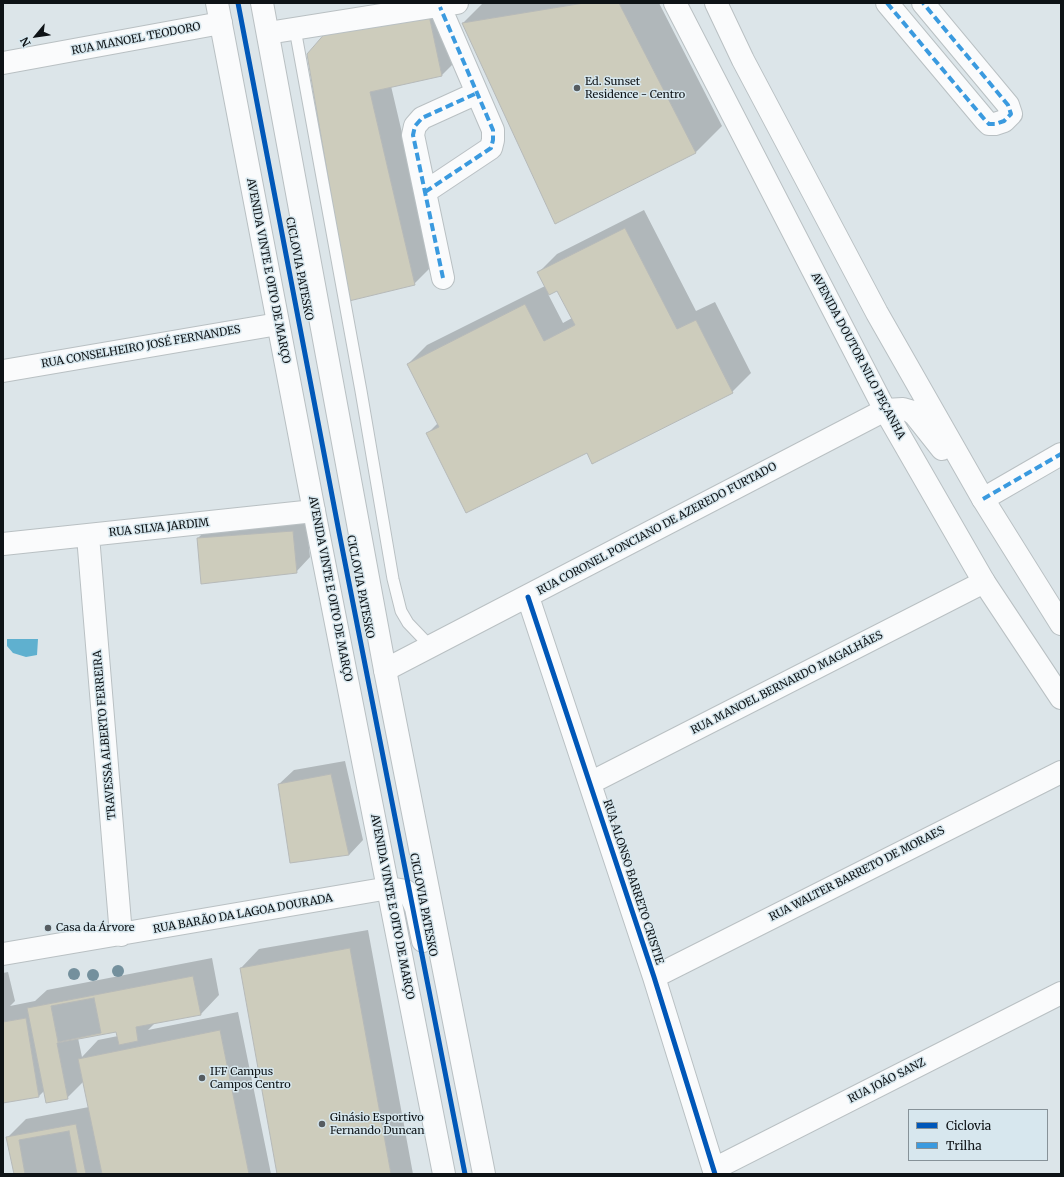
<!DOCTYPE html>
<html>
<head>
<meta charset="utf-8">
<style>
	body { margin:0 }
	#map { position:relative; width:1064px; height:1177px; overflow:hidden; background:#dce5e9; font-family:Merriweather,serif }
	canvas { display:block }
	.frame { position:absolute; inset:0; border:4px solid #0e1316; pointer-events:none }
	.legend { position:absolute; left:908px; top:1109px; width:140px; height:52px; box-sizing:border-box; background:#d7e7ee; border:1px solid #879298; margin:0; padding:5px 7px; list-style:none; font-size:12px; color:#0e1316 }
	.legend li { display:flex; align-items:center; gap:8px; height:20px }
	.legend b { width:20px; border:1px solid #879298 }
	.north { position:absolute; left:16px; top:16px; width:40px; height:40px; -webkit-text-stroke:3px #d7e7ee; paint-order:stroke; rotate:241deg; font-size:11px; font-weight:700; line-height:16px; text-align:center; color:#0e1316 }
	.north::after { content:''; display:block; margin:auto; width:14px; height:18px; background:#0e1316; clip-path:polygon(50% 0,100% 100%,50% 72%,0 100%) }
</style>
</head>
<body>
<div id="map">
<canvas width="1064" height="1177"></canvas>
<div class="frame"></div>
<ul class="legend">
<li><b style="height:5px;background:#0057b8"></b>Ciclovia</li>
<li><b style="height:5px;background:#3a9adf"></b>Trilha</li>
</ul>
<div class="north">N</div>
</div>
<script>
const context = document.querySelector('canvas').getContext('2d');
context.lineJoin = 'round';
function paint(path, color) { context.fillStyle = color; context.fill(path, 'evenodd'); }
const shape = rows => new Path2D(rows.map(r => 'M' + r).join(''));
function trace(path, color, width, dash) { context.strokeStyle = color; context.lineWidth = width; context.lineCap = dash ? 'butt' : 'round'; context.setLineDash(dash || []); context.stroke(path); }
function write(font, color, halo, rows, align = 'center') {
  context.font = font + ' Merriweather,serif'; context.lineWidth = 3; context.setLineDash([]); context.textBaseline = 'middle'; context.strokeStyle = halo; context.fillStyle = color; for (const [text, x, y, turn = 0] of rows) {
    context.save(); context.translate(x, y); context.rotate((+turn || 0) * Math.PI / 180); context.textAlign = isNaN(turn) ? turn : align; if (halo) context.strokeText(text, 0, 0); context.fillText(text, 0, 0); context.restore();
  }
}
paint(shape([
	[7,639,38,639,37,655,26,657,13,653,7,646]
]), '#5fb0cf');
paint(shape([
	[449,3,461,56,442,75,391,86,433,265,414,284,308,54],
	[483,3,659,3,722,126,695,153,463,23],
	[644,210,696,311,715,302,751,373,732,392,587,451,427,434,438,423,408,364,427,345,545,286,539,272,557,254],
	[557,290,572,318,563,323,548,294],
	[306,517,310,557,296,572,202,583,198,538,212,524],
	[345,761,363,840,349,855,279,784,294,770],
	[368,930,413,1174,278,1174,241,968,259,949],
	[212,958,219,995,201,1014,156,1022,148,1030,238,1012,271,1174,15,1174,7,1138,26,1119,89,1107,84,1081,67,1098,44,1091,39,1096,3,1102,3,973,8,972,15,1001,10,1006,35,1001,47,990],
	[117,1031,118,1036,98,1040,82,1057,78,1038]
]), '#0003');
const building = shape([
	[584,3,619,3,696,153,555,224,462,23,584,3],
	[429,15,442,76,370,92,415,285,349,301,307,54,327,31,429,15],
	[625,228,677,329,696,320,733,393,592,464,587,453,466,513,426,433,439,427,407,364,525,304,544,341,575,325,557,291,549,295,537,272,625,228],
	[293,531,297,573,201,584,197,538,293,531],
	[331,774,349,855,290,863,278,784,331,774],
	[350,948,391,1174,277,1174,240,968,350,948],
	[193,976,201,1015,136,1027,138,1041,119,1045,116,1032,57,1043,68,1099,46,1103,27,1008,193,976],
	[94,998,101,1033,58,1042,51,1006,94,998],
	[26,1018,39,1097,3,1103,3,1022,26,1018],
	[220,1030,249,1174,102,1174,78,1059,220,1030],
	[76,1124,86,1174,14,1174,6,1137,76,1124],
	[69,1131,77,1174,25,1174,19,1140,69,1131]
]);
paint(building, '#cdccbc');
trace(building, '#b6b9b8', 1);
const service = shape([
	[295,29,361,391,393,579,401,611,408,623,431,647]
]);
const minor = shape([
	[887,3,985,120,989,124,995,124,1004,121,1011,114,1008,105,923,3],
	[268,33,457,3],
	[3,63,221,23],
	[425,192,491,148,493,140,493,130,440,7],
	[443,278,413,135,415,126,422,118,477,93],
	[983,499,1061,454],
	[88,536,121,935],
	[3,544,314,511],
	[528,597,654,977,715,1174],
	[385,670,885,410],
	[590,783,984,582],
	[3,954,389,888],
	[654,977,1061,772],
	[714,1169,1061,993]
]);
const secondary = shape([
	[675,3,885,410,984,582,1061,698],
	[716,3,743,60,877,313,983,499,1061,624],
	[3,371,278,324],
	[885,410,903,409,910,411,915,415,942,449]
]);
const primary = shape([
	[217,3,314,511,444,1174],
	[262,3,385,670,484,1174],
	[389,888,406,891,411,896,416,908,423,941]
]);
trace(service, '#b9c0c3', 13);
trace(minor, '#b9c0c3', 24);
trace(secondary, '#b9c0c3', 24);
trace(primary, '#b9c0c3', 24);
trace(service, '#fafbfc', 11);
trace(minor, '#fafbfc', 22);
trace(secondary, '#fafbfc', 22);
trace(primary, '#fafbfc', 22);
trace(shape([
	[887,3,985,120,989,124,995,124,1004,121,1011,114,1008,105,923,3],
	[425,192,491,148,493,140,493,130,440,7],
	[443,278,413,135,415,126,422,118,477,93],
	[983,499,1061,454]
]), '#3a9adf', 4, [8, 4]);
trace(shape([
	[238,3,339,532,465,1174],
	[528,597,654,977,715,1174]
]), '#0057b8', 5);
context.fillStyle = '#74909d';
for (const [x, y] of [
	[118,971],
	[74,974],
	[93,975]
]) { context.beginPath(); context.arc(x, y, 6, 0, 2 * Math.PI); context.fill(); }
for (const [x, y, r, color] of [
	[577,88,4,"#565c60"],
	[48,928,4,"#565c60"],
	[202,1078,4,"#565c60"],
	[322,1124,4,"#565c60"]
]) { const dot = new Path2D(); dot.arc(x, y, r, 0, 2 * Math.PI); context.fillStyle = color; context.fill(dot); trace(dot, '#d7e7ee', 1.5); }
write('11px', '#0e1316', '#d7e7ee', [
	["RUA MANOEL TEODORO",136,39,-11],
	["CICLOVIA PATESKO",299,269,79],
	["AVENIDA VINTE E OITO DE MARÇO",268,271,79],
	["RUA CONSELHEIRO JOSÉ FERNANDES",141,347,-10],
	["AVENIDA DOUTOR NILO PEÇANHA",858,356,62],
	["RUA SILVA JARDIM",159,528,-6],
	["RUA CORONEL PONCIANO DE AZEREDO FURTADO",657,529,-28],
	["CICLOVIA PATESKO",360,587,79],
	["AVENIDA VINTE E OITO DE MARÇO",330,589,79],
	["RUA MANOEL BERNARDO MAGALHÃES",787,683,-27],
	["TRAVESSA ALBERTO FERREIRA",105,735,-95],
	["RUA WALTER BARRETO DE MORAES",857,874,-27],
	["RUA ALONSO BARRETO CRISTIE",633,882,72],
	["CICLOVIA PATESKO",423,905,79],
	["AVENIDA VINTE E OITO DE MARÇO",392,907,79],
	["RUA BARÃO DA LAGOA DOURADA",243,914,-10],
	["RUA JOÃO SANZ",887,1081,-27]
]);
write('11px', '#0e1316', '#d7e7ee', [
	["Ed. Sunset",585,82],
	["Residence - Centro",585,95],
	["Casa da Árvore",56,928],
	["IFF Campus",210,1072],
	["Campos Centro",210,1085],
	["Ginásio Esportivo",330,1118],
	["Fernando Duncan",330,1131]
], 'left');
</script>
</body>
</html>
